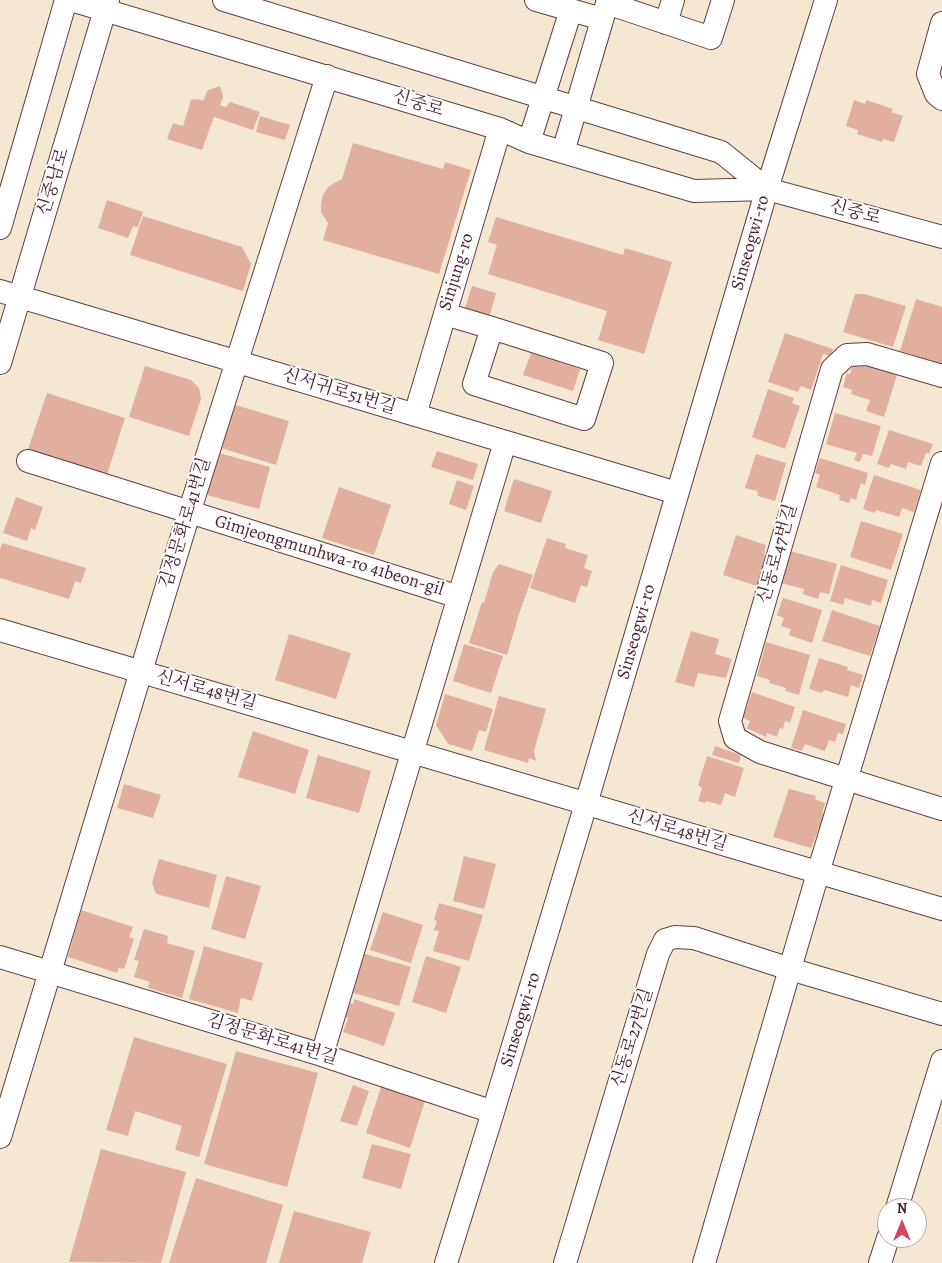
<!DOCTYPE html>
<html>
<head>
<meta charset="utf-8">
<style>
	body { margin:0 }
	#map { position:relative; width:942px; height:1263px; overflow:hidden; background:#f5e8d3; font-family:Alegreya,serif }
	canvas { display:block }
	.north { position:absolute; left:877px; top:1198px; width:50px; height:50px; box-sizing:border-box; background:#fff; border:1px solid #b7a5aa; border-radius:50%; rotate:0deg; font-size:14px; font-weight:700; line-height:20px; text-align:center; color:#4a1f2b }
	.north::after { content:''; display:block; margin:auto; width:18px; height:22px; background:#d1495b; clip-path:polygon(50% 0,100% 100%,50% 72%,0 100%) }
</style>
</head>
<body>
<div id="map">
<canvas width="942" height="1263"></canvas>
<div class="north">N</div>
</div>
<script>
const context = document.querySelector('canvas').getContext('2d');
context.lineJoin = 'round';
function paint(path, color) { context.fillStyle = color; context.fill(path, 'evenodd'); }
const shape = rows => new Path2D(rows.map(r => 'M' + r).join(''));
function trace(path, color, width, dash) { context.strokeStyle = color; context.lineWidth = width; context.lineCap = dash ? 'butt' : 'round'; context.setLineDash(dash || []); context.stroke(path); }
function write(font, color, halo, rows, align = 'center') {
  context.font = font + ' Alegreya,"Noto Serif KR",serif'; context.lineWidth = 4; context.setLineDash([]); context.textBaseline = 'middle'; context.strokeStyle = halo; context.fillStyle = color; for (const [text, x, y, turn = 0] of rows) {
    context.save(); context.translate(x, y); context.rotate((+turn || 0) * Math.PI / 180); context.textAlign = isNaN(turn) ? turn : align; if (halo) context.strokeText(text, 0, 0); context.fillText(text, 0, 0); context.restore();
  }
}
paint(shape([
	[220,86,223,97,220,105,226,107,230,102,260,112,253,130,214,117,202,150,167,139,173,123,183,126,191,100,198,99,203,101,208,90],
	[854,100,865,104,866,100,893,109,891,112,903,116,894,142,883,139,882,142,857,134,858,130,846,126],
	[260,116,290,125,285,140,256,132],
	[353,143,443,169,445,162,471,170,439,274,323,240,328,223,321,212,321,203,323,195,329,186,342,179],
	[107,200,143,212,138,227,133,226,128,238,98,228],
	[143,216,242,247,251,264,243,291,130,255],
	[496,217,623,255,625,248,672,262,644,354,598,340,607,311,488,274,497,245,488,242],
	[472,286,496,293,489,318,464,311],
	[855,294,864,294,906,306,893,347,843,332],
	[916,299,942,307,942,364,900,351],
	[785,333,833,349,830,356,823,354,811,390,801,386,798,392,768,382],
	[531,353,580,369,573,391,523,375],
	[860,363,897,375,884,417,866,411,870,400,851,394,852,390,843,387,847,373,850,374,852,366],
	[145,366,191,380,199,388,201,399,189,436,129,417],
	[768,389,794,398,792,403,800,406,785,449,752,437],
	[47,393,125,418,107,475,28,449],
	[232,404,289,421,276,465,218,447],
	[835,413,881,426,872,456,863,454,860,462,854,460,857,453,826,444],
	[889,430,933,444,929,454,926,453,921,466,908,462,906,469,891,464,889,468,877,464],
	[437,451,478,464,473,480,431,467],
	[219,453,270,467,259,509,207,495],
	[756,454,786,463,775,501,758,496,757,491,745,488],
	[820,458,868,473,865,485,861,483,856,500,851,498,849,503,839,500,840,495,816,487,820,475,815,473],
	[874,475,921,490,914,512,902,508,899,517,876,510,875,513,863,509],
	[514,479,552,491,541,523,504,511],
	[457,480,474,486,466,510,449,504],
	[339,487,391,505,374,555,322,538],
	[16,497,43,507,35,530,31,528,27,541,3,533],
	[861,521,903,534,891,570,850,557],
	[736,535,766,545,764,554,770,556,760,587,723,575],
	[547,538,566,544,565,548,588,555,584,568,592,571,587,587,581,585,575,603,530,588],
	[2,543,86,568,81,583,75,581,69,599,0,578,0,550],
	[790,551,837,564,829,594,820,592,818,599,803,594,804,589,781,583],
	[499,564,533,575,519,614,507,655,469,643,482,602,484,603,493,572],
	[841,565,888,580,881,603,872,600,871,606,845,598,843,605,830,601],
	[783,598,822,610,812,643,789,635,791,629,781,626,784,618,777,615],
	[832,610,880,626,870,656,822,641],
	[691,631,719,639,715,654,732,659,726,678,698,673,694,687,675,682],
	[289,634,351,653,336,699,275,680],
	[766,642,810,655,799,695,785,691,786,688,769,683,770,680,757,676],
	[464,644,503,656,491,693,453,681],
	[819,658,848,667,847,670,863,675,859,688,851,685,848,697,824,690,822,693,809,689],
	[752,692,795,707,790,723,785,721,783,729,780,728,777,737,767,733,766,737,747,728,750,721,743,718],
	[445,694,493,709,486,732,479,730,472,751,448,744,436,725],
	[499,696,546,709,534,751,536,761,529,758,528,763,484,750],
	[803,710,846,724,843,734,838,733,835,742,829,740,825,751,805,744,802,751,791,748],
	[253,731,309,750,295,794,238,777],
	[715,746,741,755,739,763,712,755],
	[318,755,371,771,359,813,306,798],
	[707,756,744,768,735,797,725,793,721,805,706,801,705,803,698,801,702,788,698,785],
	[124,784,161,795,153,818,117,808],
	[789,789,816,796,815,799,825,803,822,814,829,817,826,830,819,828,811,848,773,837],
	[464,856,496,864,484,909,453,901],
	[159,859,217,875,209,908,156,894,152,883],
	[226,876,261,886,245,939,211,929],
	[439,903,483,915,469,961,433,951,439,931,434,930,437,921,434,920],
	[81,910,133,927,129,937,134,939,124,969,119,968,117,973,68,957],
	[383,912,423,925,411,963,370,950],
	[144,929,168,936,167,943,195,951,182,998,148,988,150,982,134,977,139,961,134,960],
	[204,946,263,963,252,1001,241,998,238,1013,189,999],
	[362,953,411,967,399,1006,350,992],
	[426,956,461,967,446,1013,412,1002],
	[354,999,395,1013,384,1046,343,1032,348,1018,345,1017,350,1003,353,1004],
	[134,1037,227,1064,199,1157,175,1150,182,1126,135,1111,128,1136,106,1130],
	[236,1051,318,1073,287,1187,204,1164],
	[353,1085,369,1091,357,1126,340,1121],
	[381,1087,425,1101,410,1148,366,1133],
	[372,1144,411,1154,401,1189,362,1178],
	[101,1149,186,1172,161,1263,69,1262],
	[196,1178,283,1205,266,1263,169,1263],
	[294,1211,371,1232,362,1263,279,1263]
]), '#e1af9d');
const minor = shape([
	[71,0,500,129,529,142,694,191,767,189,942,237],
	[224,0,721,152,767,189],
	[536,0,602,19],
	[607,3,711,38,723,0],
	[666,23,673,0],
	[942,23,928,74,936,94,942,99],
	[529,142,571,10],
	[563,152,608,0],
	[0,228,66,0],
	[0,291,677,493],
	[445,314,492,328,602,363,584,419,474,384,492,328],
	[0,363,108,0],
	[942,376,867,354,847,355,832,369,730,721,735,738,760,752,942,809],
	[415,415,500,129],
	[28,461,459,597],
	[0,630,942,909],
	[0,957,322,1055,493,1112],
	[322,1055,505,442],
	[0,1137,189,513,327,76],
	[897,1208,942,1061],
	[446,1263,493,1112,586,804,767,189,826,0],
	[565,1263,658,954,665,940,675,937,694,938,790,969,942,1014],
	[704,1263,818,873,942,463],
	[880,1263,888,1238]
]);
trace(minor, '#643d44', 24);
trace(minor, '#fff', 22);
write('18px', '#4a1f2b', '#fff', [
	["신중로",418,104,17],
	["신중남로",54,182,-73],
	["신중로",855,213,15],
	["Sinseogwi-ro",751,243,-74],
	["Sinjung-ro",457,272,-73],
	["신서귀로51번길",339,392,17],
	["김정문화로41번길",186,523,-73],
	["신동로47번길",778,554,-74],
	["Gimjeongmunhwa-ro 41beon-gil",329,556,17],
	["Sinseogwi-ro",637,632,-74],
	["신서로48번길",206,691,16],
	["신서로48번길",677,831,17],
	["Sinseogwi-ro",521,1020,-73],
	["신동로27번길",633,1038,-73],
	["김정문화로41번길",272,1040,17]
]);
</script>
</body>
</html>
